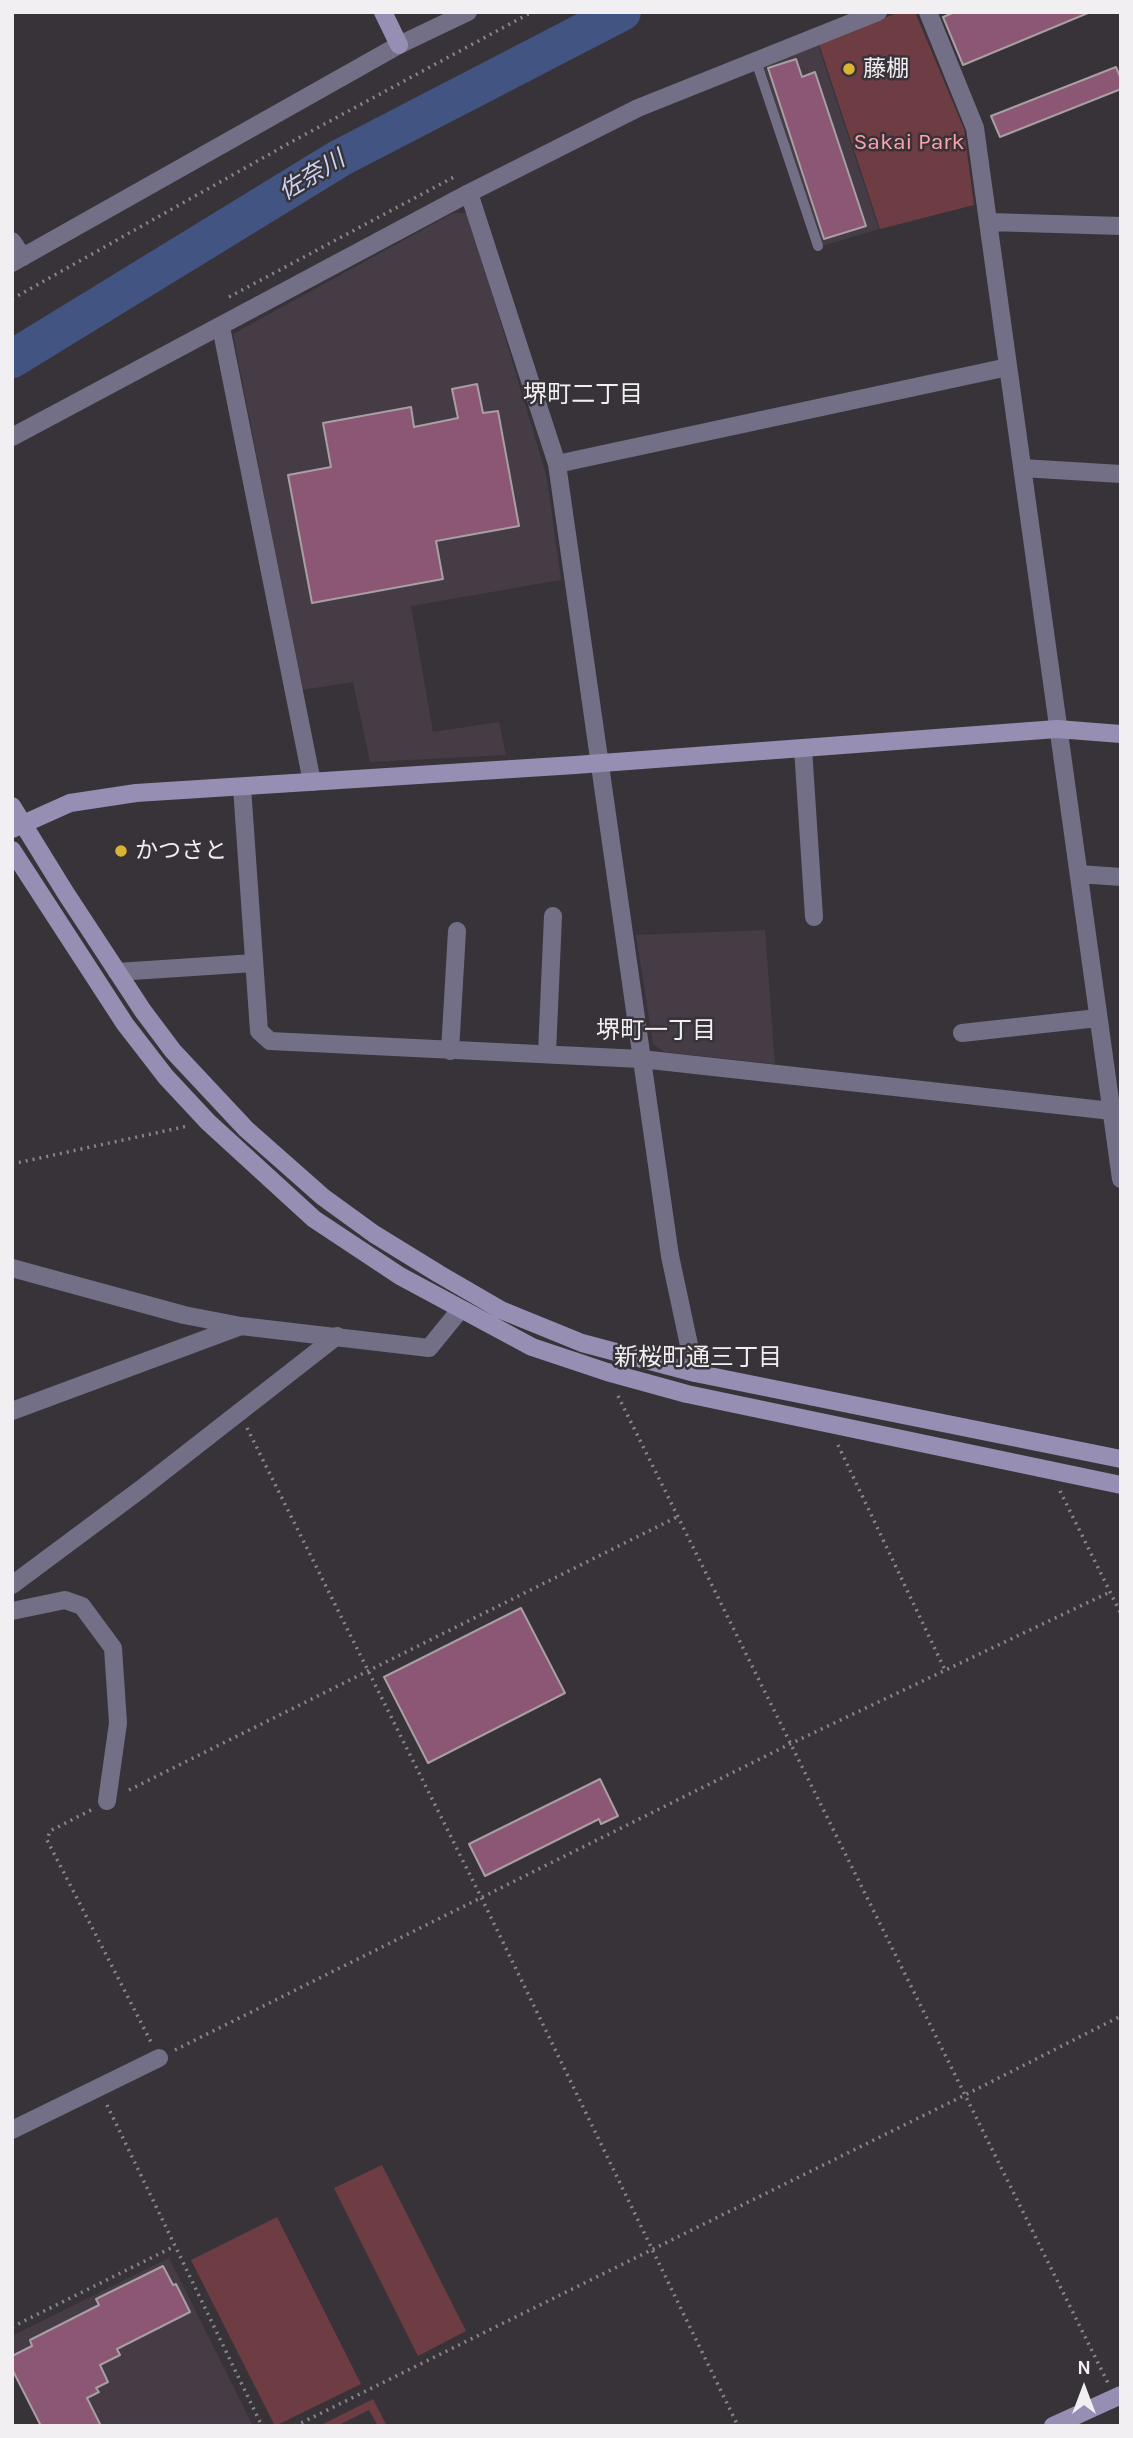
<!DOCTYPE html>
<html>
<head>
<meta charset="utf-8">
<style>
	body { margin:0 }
	#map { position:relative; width:1133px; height:2438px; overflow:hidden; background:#383339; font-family:Karla,sans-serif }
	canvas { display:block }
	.frame { position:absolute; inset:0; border:14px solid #f2eff2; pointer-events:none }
	.north { position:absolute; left:1049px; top:2354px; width:70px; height:70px; -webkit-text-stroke:5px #383339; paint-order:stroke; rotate:0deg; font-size:19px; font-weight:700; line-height:28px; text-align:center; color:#f2eff2 }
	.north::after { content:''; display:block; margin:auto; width:24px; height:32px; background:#f2eff2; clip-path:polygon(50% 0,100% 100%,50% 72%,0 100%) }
</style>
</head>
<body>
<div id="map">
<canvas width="1133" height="2438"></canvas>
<div class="frame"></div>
<div class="north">N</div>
</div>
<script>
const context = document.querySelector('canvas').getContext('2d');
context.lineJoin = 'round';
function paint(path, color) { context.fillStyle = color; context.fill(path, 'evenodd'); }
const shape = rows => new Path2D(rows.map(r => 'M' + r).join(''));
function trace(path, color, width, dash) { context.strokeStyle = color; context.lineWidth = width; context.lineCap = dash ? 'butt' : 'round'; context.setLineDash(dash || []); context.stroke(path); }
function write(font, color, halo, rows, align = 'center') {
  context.font = font + ' Karla,"Noto Sans JP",sans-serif'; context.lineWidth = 5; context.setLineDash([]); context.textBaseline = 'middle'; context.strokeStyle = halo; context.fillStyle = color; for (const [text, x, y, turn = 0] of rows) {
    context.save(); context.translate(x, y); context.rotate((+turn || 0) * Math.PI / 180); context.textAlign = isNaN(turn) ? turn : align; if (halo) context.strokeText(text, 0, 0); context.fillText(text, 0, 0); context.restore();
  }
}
paint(shape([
	[818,45,879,229,822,246,763,65],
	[453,213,468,213,547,478,561,580,411,606,433,732,499,722,506,755,370,762,353,682,302,690,233,334],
	[765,930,775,1064,664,1052,653,1044,636,935],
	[169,2258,253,2426,40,2426,12,2371,12,2336]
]), '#453c46');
paint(shape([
	[899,12,915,12,964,129,974,205,880,229,819,44],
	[382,2165,466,2331,418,2356,334,2188],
	[277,2217,361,2384,275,2426,191,2260],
	[373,2399,387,2426,378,2426,369,2410,337,2426,319,2426]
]), '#6e3d43');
trace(shape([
	[12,359,340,158,622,12]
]), '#425481', 38);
const building = shape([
	[955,12,1088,12,1088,13,963,65,943,17,955,12],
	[796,59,802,77,815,72,866,226,824,239,768,68,796,59],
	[1116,67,1121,79,1121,89,1000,137,991,116,1116,67],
	[477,384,483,413,498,411,519,526,436,541,443,579,312,603,288,475,331,467,323,423,411,407,414,427,458,418,452,389,477,384],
	[521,1608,565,1693,428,1763,384,1677,521,1608],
	[600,1779,618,1816,601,1824,599,1819,485,1876,469,1844,600,1779],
	[163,2266,173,2285,176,2284,190,2312,117,2349,120,2355,100,2365,108,2382,96,2388,99,2392,87,2398,101,2426,41,2426,12,2369,12,2356,32,2346,30,2340,99,2305,96,2299,163,2266]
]);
paint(building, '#8b5774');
trace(building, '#a89fa3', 2);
trace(shape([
	[229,297,454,177],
	[12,299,293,141,532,12],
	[12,1164,188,1126],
	[618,1396,1108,2383],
	[247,1428,482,1899,738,2426],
	[838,1445,945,1670],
	[1060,1491,1121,1614],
	[129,1790,679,1516],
	[91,1810,50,1831,47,1840,151,2042],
	[175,2050,790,1744,1110,1592],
	[107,2105,262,2426],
	[12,2327,173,2247],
	[295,2426,965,2095,1121,2016]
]), '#89858a', 3.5, [2, 5]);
trace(shape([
	[756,61,818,246]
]), '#736f86', 10);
trace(shape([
	[928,12,975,128,1121,1179],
	[469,193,557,464,670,1256,695,1373],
	[989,222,1121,226],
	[12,241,23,257],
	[12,263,399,45,468,12],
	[221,327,312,782],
	[12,437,469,193,638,108,878,12],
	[557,464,1008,367],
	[1022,468,1121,474],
	[803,748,814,917],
	[242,787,259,1031,270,1041,641,1059,1121,1112],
	[1079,874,1121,877],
	[117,972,254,963],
	[962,1033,1098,1018],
	[450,1051,457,931],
	[547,1053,553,916],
	[12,1268,184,1315,241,1326,429,1348,460,1310],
	[12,1411,241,1326],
	[12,1585,141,1489,337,1336],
	[12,1611,65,1600,82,1606,113,1648,118,1723,107,1801],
	[12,2130,159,2058]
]), '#736f86', 18);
trace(shape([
	[383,12,399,45],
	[12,806,65,892,143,1011,173,1051,246,1129,323,1197,374,1234,439,1274,501,1310,582,1343,695,1373,1121,1459],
	[12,829,70,803,136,793,575,765,1057,729,1121,734],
	[12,850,125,1024,166,1077,208,1122,314,1219,400,1276,532,1347,607,1372,687,1394,1121,1485],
	[1053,2426,1121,2395]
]), '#968fb3', 18);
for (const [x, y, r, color] of [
	[849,69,7,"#dab333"],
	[121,851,7,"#dab333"]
]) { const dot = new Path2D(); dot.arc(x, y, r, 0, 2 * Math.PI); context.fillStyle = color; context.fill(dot); trace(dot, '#383339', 2.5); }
write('23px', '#f2eff2', '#383339', [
	["藤棚",863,69],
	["かつさと",135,851]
], 'left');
write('23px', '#fda3ad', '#383339', [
	["Sakai Park",909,142]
]);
write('italic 24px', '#c9d5f3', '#383339', [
	["佐奈川",312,176,-31]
]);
write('24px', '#f2eff2', '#383339', [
	["堺町二丁目",583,395],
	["堺町一丁目",656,1031],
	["新桜町通三丁目",698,1358]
]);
</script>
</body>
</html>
